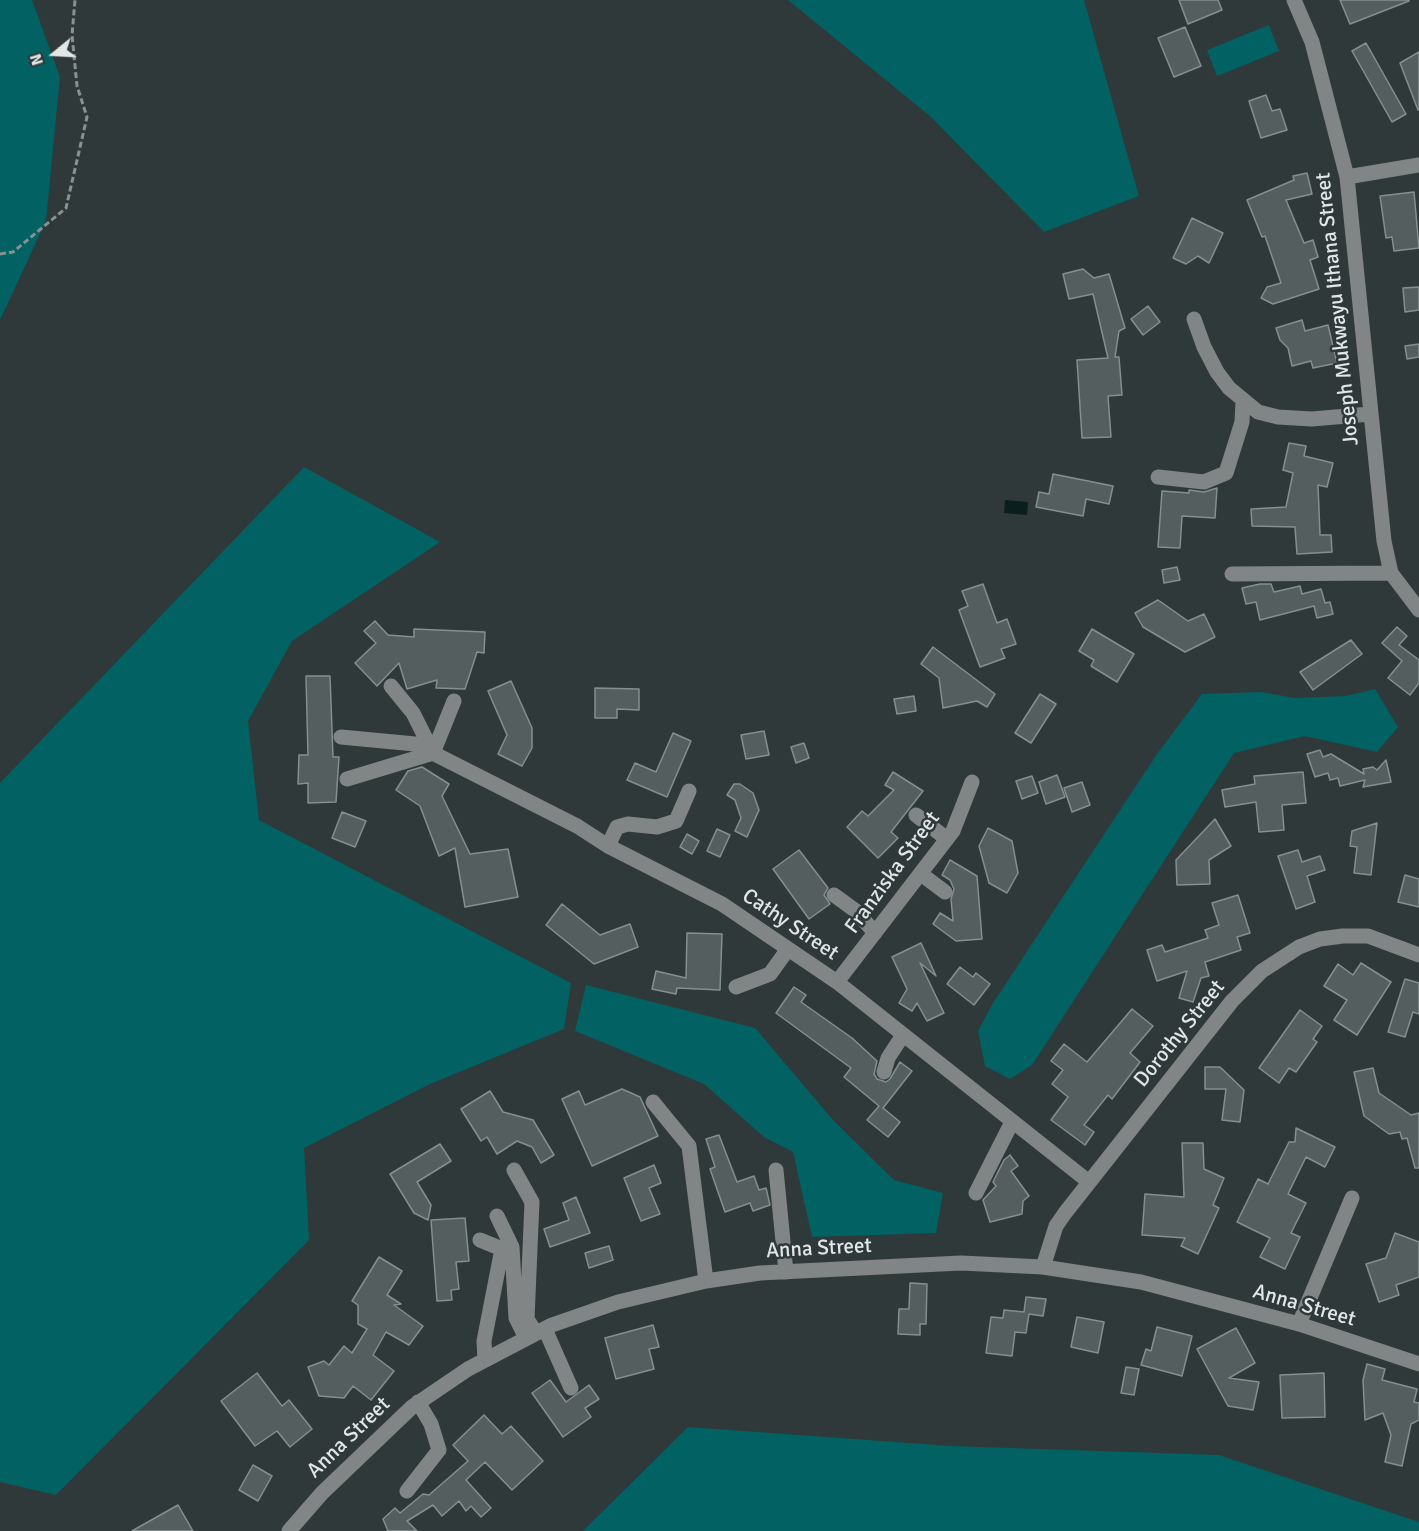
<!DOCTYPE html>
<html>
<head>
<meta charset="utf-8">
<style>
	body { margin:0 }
	#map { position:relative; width:1419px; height:1531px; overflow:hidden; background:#303939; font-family:Signika,sans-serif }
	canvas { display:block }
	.north { position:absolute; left:24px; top:24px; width:60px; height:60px; -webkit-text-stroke:4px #303939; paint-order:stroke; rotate:252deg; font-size:16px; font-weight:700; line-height:24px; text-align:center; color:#e1e7e7 }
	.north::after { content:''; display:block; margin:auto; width:21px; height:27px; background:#e1e7e7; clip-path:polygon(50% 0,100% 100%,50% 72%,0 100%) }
</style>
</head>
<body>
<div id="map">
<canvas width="1419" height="1531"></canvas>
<div class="north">N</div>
</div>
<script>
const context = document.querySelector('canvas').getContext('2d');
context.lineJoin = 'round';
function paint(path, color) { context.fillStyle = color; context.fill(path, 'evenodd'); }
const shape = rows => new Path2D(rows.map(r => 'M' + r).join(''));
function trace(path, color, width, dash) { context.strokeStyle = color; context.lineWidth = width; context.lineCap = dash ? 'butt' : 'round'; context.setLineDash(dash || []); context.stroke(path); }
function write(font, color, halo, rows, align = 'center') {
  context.font = font + ' Signika,sans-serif'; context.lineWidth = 5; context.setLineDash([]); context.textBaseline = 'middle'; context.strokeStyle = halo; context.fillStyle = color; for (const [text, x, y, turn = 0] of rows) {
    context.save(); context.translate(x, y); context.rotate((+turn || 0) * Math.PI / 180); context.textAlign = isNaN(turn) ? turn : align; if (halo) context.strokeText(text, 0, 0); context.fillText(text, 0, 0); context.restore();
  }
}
paint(shape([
	[0,0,32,0,60,77,46,221,0,320],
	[788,0,1084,0,1139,196,1044,232,931,117],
	[1269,25,1279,51,1217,76,1207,50],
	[304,467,440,542,292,641,248,721,259,820,571,983,564,1029,430,1084,304,1148,309,1240,56,1495,0,1482,0,783],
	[1375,689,1398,727,1377,752,1305,736,1234,753,1032,1065,1010,1079,985,1066,978,1031,993,1003,1157,754,1202,694,1261,692,1295,698,1346,696],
	[586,985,755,1028,833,1120,894,1180,943,1193,936,1233,812,1237,793,1152,764,1137,704,1084,575,1031],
	[688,1427,951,1446,1219,1455,1419,1522,1419,1531,583,1531]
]), '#026162');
paint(shape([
	[1005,500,1028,502,1027,515,1004,513]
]), '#0b1e1e');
const building = shape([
	[1179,0,1218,0,1222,10,1188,24,1179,0],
	[1340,0,1409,0,1409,1,1350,24,1340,0],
	[1185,27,1201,66,1174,77,1158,38,1185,27],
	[1366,43,1406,114,1392,122,1352,51,1366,43],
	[1419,52,1419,110,1418,110,1400,63,1419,52],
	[1266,95,1272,111,1280,109,1287,130,1261,138,1249,101,1266,95],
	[1307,173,1312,194,1286,200,1304,243,1313,240,1318,257,1310,260,1319,289,1273,304,1261,298,1267,287,1281,283,1265,236,1262,237,1247,200,1294,180,1293,176,1307,173],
	[1414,192,1419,248,1394,251,1392,237,1386,238,1380,196,1414,192],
	[1192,218,1223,233,1209,263,1198,256,1186,264,1173,258,1192,218],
	[1083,269,1094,278,1109,274,1125,328,1119,331,1115,357,1119,357,1122,395,1108,396,1111,437,1082,438,1077,360,1108,358,1093,294,1069,299,1063,274,1083,269],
	[1419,287,1419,310,1405,312,1403,288,1419,287],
	[1148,306,1160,322,1143,335,1131,319,1148,306],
	[1302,320,1305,331,1328,325,1337,363,1313,368,1311,361,1292,366,1288,348,1280,340,1276,328,1302,320],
	[1419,344,1419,357,1407,359,1405,346,1419,344],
	[1289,443,1306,446,1304,456,1333,463,1327,487,1318,485,1320,535,1331,535,1332,552,1297,554,1295,527,1252,526,1251,509,1286,507,1293,473,1283,470,1289,443],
	[1053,474,1113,486,1109,504,1086,499,1083,516,1036,507,1039,492,1049,494,1053,474],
	[1217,488,1215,518,1182,516,1180,548,1158,547,1162,491,1189,493,1189,490,1204,492,1217,488],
	[1177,567,1180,580,1164,583,1162,570,1177,567],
	[983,584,997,623,1007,619,1016,644,1001,649,1005,658,980,667,959,610,968,606,962,591,983,584],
	[1260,584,1271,584,1274,592,1300,586,1302,594,1321,589,1325,603,1330,602,1333,614,1317,618,1314,606,1260,620,1256,602,1246,604,1242,588,1260,584],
	[1158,600,1188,621,1204,614,1215,637,1185,652,1143,627,1135,613,1158,600],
	[375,621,388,635,414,637,414,629,485,632,484,653,477,652,465,689,436,688,437,680,407,689,399,663,377,686,355,663,376,643,364,631,375,621],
	[1397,627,1407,636,1399,645,1419,660,1419,683,1410,695,1388,678,1402,661,1382,643,1397,627],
	[1092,629,1134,654,1117,682,1091,666,1094,660,1079,651,1092,629],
	[1351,640,1362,654,1313,690,1300,672,1351,640],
	[933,647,995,694,987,707,977,701,943,708,939,678,921,664,933,647],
	[306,676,330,676,333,757,339,757,336,802,308,803,308,783,298,784,299,755,308,755,306,676],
	[511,681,532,728,532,748,522,766,498,754,507,735,488,691,511,681],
	[595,688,639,689,639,710,617,709,617,718,595,718,595,688],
	[1040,694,1056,704,1031,743,1015,733,1040,694],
	[914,696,916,711,897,714,894,699,914,696],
	[764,731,769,755,746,759,741,735,764,731],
	[673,733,691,741,667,797,627,780,635,763,656,772,673,733],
	[804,743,809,758,796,763,791,747,804,743],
	[1320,750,1323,757,1331,754,1364,774,1363,769,1373,767,1377,770,1386,760,1391,782,1363,787,1365,780,1340,786,1338,778,1330,780,1328,773,1315,777,1307,754,1320,750],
	[422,767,449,784,442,796,470,854,508,849,518,897,465,907,455,848,439,856,420,806,396,790,408,771,422,767],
	[893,772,923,791,891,832,898,838,878,858,847,827,862,811,868,816,894,790,885,785,893,772],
	[1303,772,1306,803,1282,805,1284,830,1259,832,1256,802,1225,807,1222,790,1255,784,1254,776,1303,772],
	[1057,775,1065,797,1046,804,1039,782,1057,775],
	[1032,776,1038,793,1022,799,1016,781,1032,776],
	[1082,782,1090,805,1072,812,1064,788,1082,782],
	[734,784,740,784,753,793,759,810,747,837,735,831,741,818,735,800,727,795,734,784],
	[342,812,366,821,355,847,332,838,342,812],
	[1215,819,1231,846,1209,860,1210,884,1177,885,1176,860,1215,819],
	[1377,823,1371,875,1354,873,1357,847,1350,846,1352,831,1377,823],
	[988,828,1012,841,1018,873,1007,893,989,883,979,846,988,828],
	[717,829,730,835,720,857,707,851,717,829],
	[687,834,699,841,692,854,680,847,687,834],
	[799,850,828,888,824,895,830,904,809,919,773,869,799,850],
	[1298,850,1302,862,1320,856,1325,870,1307,876,1315,902,1296,909,1278,856,1298,850],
	[950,860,977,876,982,939,956,941,933,924,940,913,953,921,951,899,954,889,950,880,942,875,950,860],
	[1405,875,1419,879,1419,907,1398,902,1405,875],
	[1238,895,1250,933,1237,937,1241,950,1205,962,1209,976,1201,978,1193,1002,1179,998,1187,971,1157,981,1147,950,1162,945,1165,952,1208,938,1205,930,1219,925,1212,903,1238,895],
	[562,904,600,935,630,924,638,947,594,964,546,925,562,904],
	[687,933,722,934,720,990,677,988,676,994,652,989,656,971,686,978,687,933],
	[921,943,936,976,920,963,944,1013,927,1021,917,1003,912,1011,899,1003,907,989,892,957,921,943],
	[1361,963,1391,982,1357,1035,1334,1020,1347,1000,1324,986,1338,964,1353,975,1361,963],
	[960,967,973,977,976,973,990,984,974,1005,947,984,960,967],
	[1405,979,1419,983,1419,1014,1413,1012,1405,1037,1388,1032,1405,979],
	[794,987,806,995,801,1002,852,1038,877,1061,874,1074,877,1079,886,1082,890,1079,900,1062,912,1071,883,1108,900,1122,888,1137,867,1120,879,1106,844,1077,851,1068,776,1013,794,987],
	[1132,1009,1153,1026,1130,1053,1140,1062,1112,1099,1108,1095,1084,1125,1094,1132,1085,1145,1051,1120,1068,1097,1052,1084,1063,1070,1051,1061,1064,1044,1087,1062,1132,1009],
	[1300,1010,1322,1026,1313,1039,1317,1042,1296,1072,1289,1068,1279,1083,1259,1068,1300,1010],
	[1205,1067,1220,1067,1244,1090,1240,1122,1222,1120,1226,1089,1205,1089,1205,1067],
	[1373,1068,1379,1093,1411,1115,1419,1113,1419,1168,1415,1168,1407,1138,1402,1139,1400,1132,1389,1134,1364,1116,1354,1072,1373,1068],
	[622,1089,640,1097,658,1136,592,1166,562,1099,579,1091,585,1105,622,1089],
	[490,1091,503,1112,533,1120,554,1155,541,1163,532,1147,517,1141,497,1154,487,1137,481,1141,461,1109,490,1091],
	[1296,1128,1335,1147,1325,1167,1306,1157,1288,1194,1306,1203,1291,1233,1300,1237,1285,1269,1260,1257,1270,1238,1237,1222,1258,1179,1268,1184,1289,1142,1295,1142,1296,1128],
	[719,1135,737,1182,754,1176,759,1190,766,1188,770,1205,753,1211,750,1203,725,1212,710,1169,715,1167,706,1139,719,1135],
	[1182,1143,1203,1143,1204,1169,1224,1178,1213,1205,1219,1208,1198,1254,1181,1246,1185,1238,1142,1235,1145,1194,1184,1197,1182,1143],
	[440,1144,451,1161,417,1182,431,1205,428,1220,414,1213,390,1174,440,1144],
	[1010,1155,1018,1166,1011,1171,1029,1196,1023,1201,1022,1214,990,1222,983,1200,996,1186,993,1182,1004,1160,1010,1155],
	[654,1165,661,1183,649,1188,660,1214,641,1221,624,1178,654,1165],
	[576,1197,590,1233,550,1247,544,1229,569,1220,563,1203,576,1197],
	[465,1218,469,1261,456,1262,459,1289,451,1290,452,1300,437,1301,431,1220,465,1218],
	[1395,1233,1419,1242,1419,1277,1396,1285,1399,1295,1379,1302,1366,1264,1386,1258,1395,1233],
	[609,1246,613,1260,589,1268,585,1253,609,1246],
	[379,1257,402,1271,387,1295,401,1304,394,1305,423,1326,409,1345,386,1332,373,1355,394,1371,371,1400,353,1386,344,1398,319,1396,308,1367,324,1361,329,1365,344,1346,352,1353,367,1329,358,1324,358,1305,352,1301,379,1257],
	[910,1283,927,1284,926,1324,920,1324,920,1335,898,1334,899,1309,909,1309,910,1283],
	[1026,1297,1046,1299,1043,1316,1029,1314,1026,1333,1015,1332,1012,1356,986,1353,991,1317,1003,1318,1004,1310,1024,1312,1026,1297],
	[1077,1317,1104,1322,1098,1353,1071,1347,1077,1317],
	[653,1325,659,1347,649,1349,654,1369,616,1379,605,1338,653,1325],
	[1157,1327,1192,1336,1182,1376,1141,1365,1146,1349,1151,1351,1157,1327],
	[1236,1328,1255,1363,1229,1378,1259,1382,1253,1410,1228,1406,1197,1349,1236,1328],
	[1367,1364,1385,1369,1382,1380,1417,1389,1414,1402,1419,1403,1419,1420,1411,1424,1402,1466,1385,1462,1391,1435,1383,1413,1365,1420,1363,1380,1367,1364],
	[1126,1367,1139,1369,1134,1395,1121,1393,1126,1367],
	[257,1373,282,1406,289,1400,312,1429,290,1447,277,1431,255,1446,221,1401,257,1373],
	[1324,1373,1325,1417,1282,1418,1280,1375,1324,1373],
	[550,1380,566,1402,589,1385,599,1399,585,1408,591,1417,563,1437,532,1393,550,1380],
	[484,1415,502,1434,511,1426,543,1461,512,1490,485,1462,466,1480,491,1508,481,1517,471,1506,466,1511,459,1501,442,1516,433,1505,407,1521,417,1531,388,1531,383,1519,395,1508,400,1513,423,1494,429,1495,468,1461,453,1445,484,1415],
	[253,1465,272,1476,258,1501,239,1490,253,1465],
	[178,1505,193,1531,132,1531,178,1505]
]);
paint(building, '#545e5e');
trace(building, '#848f8f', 1.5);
trace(shape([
	[0,254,13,252,66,208,87,117,77,86,72,35,75,0]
]), '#8a9191', 3, [6, 3]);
trace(shape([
	[1294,0,1312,42,1347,177,1384,541,1391,573,1419,610],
	[1347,177,1419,165],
	[1194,319,1204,347,1217,372,1229,388,1258,412,1278,417,1312,419,1370,414],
	[1158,477,1204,482,1226,473,1242,422,1243,402],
	[1232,574,1391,573],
	[391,686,413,713,433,753],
	[341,737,415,744,577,826,608,846,722,904,837,982,1089,1182],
	[433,753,454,701],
	[347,779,433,753],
	[916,815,947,839],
	[608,846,617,827,628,824,657,827,676,821,689,791],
	[921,874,945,892],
	[834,895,856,911,875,933],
	[837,982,953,831,972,782],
	[736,987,770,974,788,949],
	[884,1072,888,1058,903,1035],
	[653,1102,689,1146,706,1281],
	[514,1170,532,1202,527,1319,536,1333],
	[776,1170,786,1272],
	[976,1193,1012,1122],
	[497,1216,512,1247,516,1318,525,1336],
	[480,1240,502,1249,484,1341,485,1360],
	[1043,1267,1056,1226,1065,1213,1232,1001,1262,971,1299,947,1320,939,1343,936,1368,936,1419,955],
	[1299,1324,1352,1198],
	[545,1329,571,1388],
	[407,1491,439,1450,431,1424,418,1402],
	[289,1531,322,1493,412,1407,468,1369,552,1325,618,1302,706,1281,760,1273,961,1263,1043,1267,1141,1282,1299,1324,1419,1364]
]), '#818585', 15);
write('21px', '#e1e7e7', '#303939', [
	["Joseph Mukwayu Ithana Street",1338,309,-96],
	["Franziska Street",893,873,-54],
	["Cathy Street",790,925,34],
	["Dorothy Street",1180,1034,-51],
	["Anna Street",819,1249,-3],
	["Anna Street",1304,1306,16],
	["Anna Street",349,1438,-44]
]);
</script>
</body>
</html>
